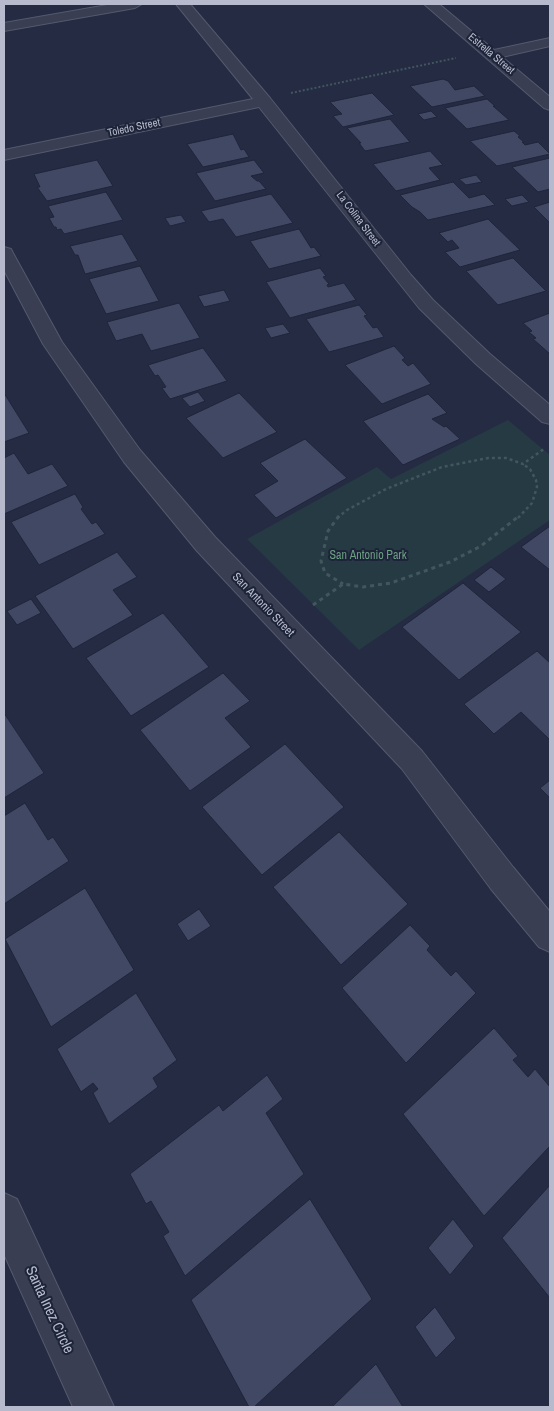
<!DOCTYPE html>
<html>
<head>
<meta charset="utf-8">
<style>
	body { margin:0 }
	#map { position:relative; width:554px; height:1411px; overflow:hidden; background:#242b43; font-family:"Archivo Narrow",sans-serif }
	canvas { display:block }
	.frame { position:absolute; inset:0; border:5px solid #b6bacc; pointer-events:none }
</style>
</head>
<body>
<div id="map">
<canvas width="554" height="1411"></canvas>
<div class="frame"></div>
</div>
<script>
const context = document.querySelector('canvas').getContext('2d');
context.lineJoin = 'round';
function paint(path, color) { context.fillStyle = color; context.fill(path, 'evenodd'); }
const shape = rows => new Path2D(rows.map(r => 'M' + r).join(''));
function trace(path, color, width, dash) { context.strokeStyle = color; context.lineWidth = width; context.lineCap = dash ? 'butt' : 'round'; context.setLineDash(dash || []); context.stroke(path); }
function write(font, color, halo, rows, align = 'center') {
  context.font = font + ' "Archivo Narrow",sans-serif'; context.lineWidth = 4; context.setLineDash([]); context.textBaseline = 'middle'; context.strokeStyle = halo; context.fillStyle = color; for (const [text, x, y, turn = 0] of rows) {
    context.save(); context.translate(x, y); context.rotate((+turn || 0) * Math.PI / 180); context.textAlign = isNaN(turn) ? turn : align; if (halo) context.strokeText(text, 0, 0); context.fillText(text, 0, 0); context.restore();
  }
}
paint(shape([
	[508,420,550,455,550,520,359,650,247,539,377,467,391,479]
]), '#263a44');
const building = shape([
	[443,79,448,81,455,90,474,86,485,96,432,107,410,86,443,79],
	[372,93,394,115,343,127,333,116,342,114,330,102,372,93],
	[487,99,495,106,493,106,509,120,467,129,445,108,487,99],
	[431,111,437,117,424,120,418,114,431,111],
	[390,119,410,142,365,151,359,143,361,143,347,128,390,119],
	[514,131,520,136,518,137,524,142,522,142,525,145,538,142,550,154,497,166,470,141,514,131],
	[233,134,241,150,244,149,249,157,203,167,187,144,233,134],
	[430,151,443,165,429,168,440,180,396,191,373,164,430,151],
	[550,158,550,189,538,192,512,167,550,158],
	[97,160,113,186,47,201,37,187,40,187,34,174,97,160],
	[254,160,264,173,251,176,257,181,259,181,266,189,215,201,196,173,254,160],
	[476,175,482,182,466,185,459,179,476,175],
	[453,182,469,198,484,194,495,205,428,220,420,212,412,207,400,195,453,182],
	[106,192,123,220,64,234,61,229,57,230,56,227,54,227,49,218,54,217,48,206,106,192],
	[271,194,293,223,236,237,223,219,209,222,201,211,271,194],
	[522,195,529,202,512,206,505,199,522,195],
	[550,202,550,223,534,207,550,202],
	[181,215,186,222,170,226,165,218,181,215],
	[488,219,520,250,460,267,445,252,459,248,452,240,448,242,439,233,488,219],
	[299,229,311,248,314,247,321,256,269,269,250,241,299,229],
	[122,234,138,261,85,274,78,255,75,255,70,246,122,234],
	[513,258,546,291,498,305,466,271,513,258],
	[140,266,159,301,106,314,89,279,140,266],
	[320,268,326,276,323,277,329,284,327,285,328,287,344,283,356,300,290,318,266,282,320,268],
	[224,290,230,301,204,307,198,296,224,290],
	[179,303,200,338,151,351,142,334,116,341,107,322,179,303],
	[359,305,367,315,364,316,373,328,377,327,384,337,329,352,306,319,359,305],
	[550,313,550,354,533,339,536,338,529,332,532,331,523,323,550,313],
	[283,324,290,333,271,338,265,328,283,324],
	[394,346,405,358,402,360,408,366,413,363,431,384,382,404,345,365,394,346],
	[203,348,227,381,170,399,162,388,166,387,158,375,155,376,148,365,203,348],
	[198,392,205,401,190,407,182,398,198,392],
	[4,393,29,433,4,442,4,393],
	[239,393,277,432,223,458,186,418,239,393],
	[428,394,447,413,432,419,444,427,446,426,460,439,403,465,363,421,428,394],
	[305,439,347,478,276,518,254,495,278,481,260,463,305,439],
	[14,453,28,474,52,464,68,486,4,514,4,458,14,453],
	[75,494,83,507,81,509,92,524,96,522,105,534,39,565,11,522,75,494],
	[550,526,550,570,521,547,550,526],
	[117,552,137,577,113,590,133,615,73,649,35,596,117,552],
	[491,567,506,579,489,592,474,580,491,567],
	[463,583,521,632,459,680,402,627,463,583],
	[31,599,41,613,17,625,7,611,31,599],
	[163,613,209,667,131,716,86,658,163,613],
	[537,651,550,663,550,740,521,712,494,734,464,704,537,651],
	[223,673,250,701,225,718,251,747,190,791,140,730,223,673],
	[4,713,44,773,4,798,4,713],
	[285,744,344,807,262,875,202,807,285,744],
	[550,780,550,798,540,788,550,780],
	[25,803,48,840,53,837,69,861,4,904,4,816,25,803],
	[339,832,408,904,341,965,273,887,339,832],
	[85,888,134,970,51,1027,5,939,85,888],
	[199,909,211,926,188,941,177,924,199,909],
	[410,925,430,946,427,950,451,976,456,971,476,993,406,1063,342,988,410,925],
	[136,993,177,1060,153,1078,158,1087,109,1124,93,1093,98,1089,93,1083,81,1092,57,1049,136,993],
	[494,1028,518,1056,513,1060,528,1077,535,1069,550,1087,550,1146,484,1216,403,1114,494,1028],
	[267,1075,283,1099,266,1113,304,1174,185,1276,163,1236,169,1232,151,1201,146,1204,130,1174,219,1105,223,1111,267,1075],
	[550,1185,550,1298,502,1238,550,1185],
	[310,1199,372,1299,254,1407,249,1407,191,1300,310,1199],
	[453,1219,474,1246,450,1275,428,1248,453,1219],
	[435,1307,456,1338,436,1358,415,1327,435,1307],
	[376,1364,403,1407,332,1407,376,1364]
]);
paint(building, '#404863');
trace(building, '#1f253a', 1);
const minor = shape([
	[113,4,142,4,135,8,4,31,4,23,113,4],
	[176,4,190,4,270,98,411,275,433,300,490,354,550,405,550,424,542,422,476,364,419,308,259,107,4,160,4,150,253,99,176,4],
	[424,4,439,4,494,50,550,38,550,46,502,57,550,97,550,110,544,108,424,4],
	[4,247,11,249,13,253,62,342,140,450,215,537,422,751,513,867,550,912,550,952,539,947,491,889,402,769,197,551,124,462,43,344,4,270,4,247],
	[4,1193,17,1199,114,1407,73,1407,4,1254,4,1193]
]);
trace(minor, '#54596d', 2);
trace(shape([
	[291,93,456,58]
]), '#42565e', 2, [2, 2]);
trace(shape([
	[337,518,347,510,386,489,442,467,488,458,506,458,523,464,544,449],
	[518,518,532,503,537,487,536,480,530,469,523,464]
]), '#42565e', 2.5, [3, 3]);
trace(shape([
	[339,516,328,531,321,561,325,573,343,584],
	[313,605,343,584,363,587,391,583,450,562,481,546,519,516]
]), '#42565e', 3, [4, 4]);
paint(minor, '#393e52');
write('11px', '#b6bacc', '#1d2338', [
	["Estrella Street",491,54,40],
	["Toledo Street",134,128,-12],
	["La Colina Street",358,219,53]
]);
write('12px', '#6b9f82', '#1d2338', [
	["San Antonio Park",368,556]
]);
write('12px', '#b6bacc', '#1d2338', [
	["San Antonio Street",263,605,46]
]);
write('15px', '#b6bacc', '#1d2338', [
	["Santa Inez Circle",49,1310,65]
]);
</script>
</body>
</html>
